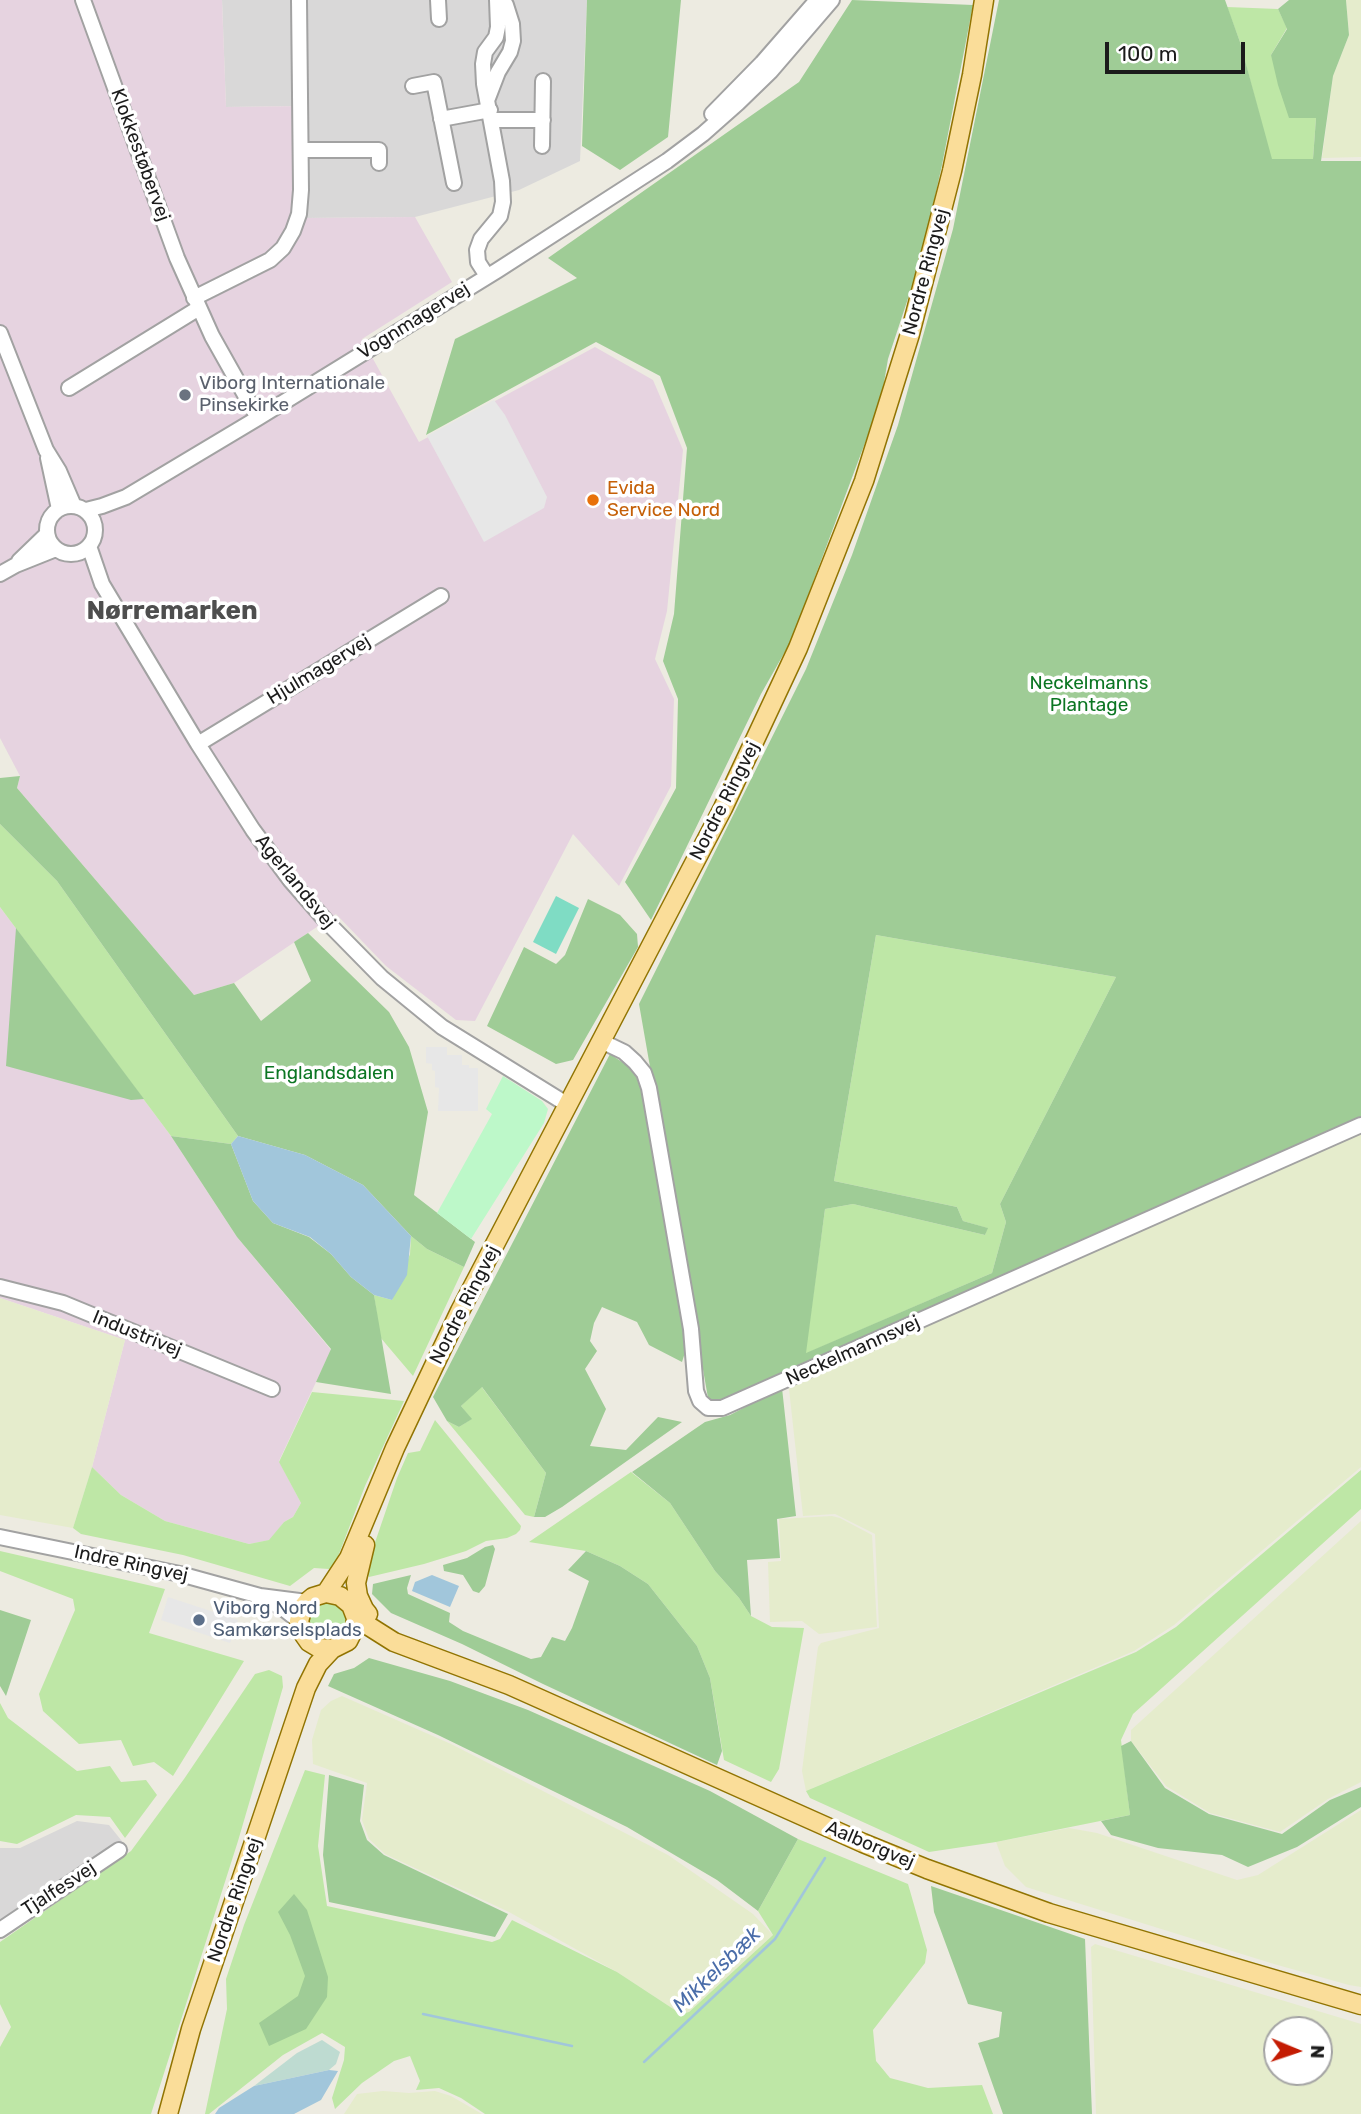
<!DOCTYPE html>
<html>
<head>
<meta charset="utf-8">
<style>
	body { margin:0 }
	#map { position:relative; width:1361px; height:2114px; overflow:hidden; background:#edebe1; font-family:Rubik,sans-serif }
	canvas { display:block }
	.north { position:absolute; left:1263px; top:2016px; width:70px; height:70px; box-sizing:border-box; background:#fff; border:2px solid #a4a4a4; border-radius:50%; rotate:92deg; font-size:19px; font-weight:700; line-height:28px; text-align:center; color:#1b1b1b }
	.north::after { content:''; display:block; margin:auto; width:24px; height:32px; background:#c41c03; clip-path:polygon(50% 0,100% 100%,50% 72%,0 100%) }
	.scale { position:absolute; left:1105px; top:42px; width:140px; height:32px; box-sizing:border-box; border:4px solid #1b1b1b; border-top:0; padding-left:9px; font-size:21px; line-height:24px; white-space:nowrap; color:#1b1b1b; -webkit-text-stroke:5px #fff; paint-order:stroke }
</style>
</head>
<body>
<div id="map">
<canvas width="1361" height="2114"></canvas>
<div class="north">N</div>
<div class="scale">100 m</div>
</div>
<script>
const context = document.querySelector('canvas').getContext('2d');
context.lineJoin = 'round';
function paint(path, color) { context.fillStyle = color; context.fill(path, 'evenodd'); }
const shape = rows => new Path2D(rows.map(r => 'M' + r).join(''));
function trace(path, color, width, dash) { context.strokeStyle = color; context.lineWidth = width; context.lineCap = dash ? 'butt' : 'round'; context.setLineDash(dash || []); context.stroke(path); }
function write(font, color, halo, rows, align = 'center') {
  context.font = font + ' Rubik,sans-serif'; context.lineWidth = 7; context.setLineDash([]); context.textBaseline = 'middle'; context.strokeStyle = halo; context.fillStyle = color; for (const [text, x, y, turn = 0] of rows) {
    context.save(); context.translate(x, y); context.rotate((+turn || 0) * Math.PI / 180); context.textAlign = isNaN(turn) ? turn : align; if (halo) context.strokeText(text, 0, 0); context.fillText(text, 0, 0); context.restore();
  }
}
paint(shape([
	[222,0,587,0,580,161,519,190,415,217,306,218,306,106,226,107],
	[77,1821,109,1825,129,1850,0,1939,0,1848,20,1848]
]), '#d9d8d8');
paint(shape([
	[0,0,222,0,226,107,306,106,306,218,415,217,452,282,362,339,419,442,595,347,653,380,683,450,667,611,655,659,674,699,671,786,619,886,573,834,475,1021,456,1020,386,966,336,914,234,983,194,995,17,788,20,776,0,738],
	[0,907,171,1136,237,1237,331,1350,279,1461,301,1503,293,1517,284,1522,270,1540,249,1544,165,1521,121,1495,92,1467,125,1340,0,1298]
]), '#e6d3e0');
paint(shape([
	[1346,0,1361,0,1361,157,1322,158,1333,76,1349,35],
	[1361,1131,1361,1467,1174,1625,1134,1651,806,1791,802,1771,818,1647,821,1643,879,1628,875,1534,835,1514,803,1516,789,1389,792,1383],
	[0,1298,125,1340,92,1467,73,1528,0,1515],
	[832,1516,840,1518,872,1535,877,1627,819,1634,802,1621,770,1622,768,1562,781,1561,779,1519],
	[1361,1521,1361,1782,1328,1799,1280,1832,1210,1813,1166,1786,1131,1741,1131,1730],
	[342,1696,451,1744,668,1855,753,1914,773,1935,689,2012,681,2014,617,1972,509,1912,385,1854,369,1839,362,1820,367,1783,313,1764,312,1740,321,1710,331,1701],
	[1361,1810,1361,1987,1349,1985,1274,1964,1026,1887,1005,1866,996,1842,1069,1828,1097,1833,1237,1880,1258,1875],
	[1095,1944,1361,2024,1361,2114,1096,2114,1091,1947],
	[1277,2030,1319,2030,1319,2072,1277,2072],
	[383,2091,409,2093,435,2091,451,2096,482,2114,344,2114,357,2094]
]), '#e5eccc');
paint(shape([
	[1227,7,1278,9,1287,28,1271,55,1316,118,1313,159,1271,159,1240,42],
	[0,824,57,881,238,1136,231,1144,171,1136,0,907],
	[876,935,1116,977,1000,1204,1006,1222,992,1273,805,1354,825,1209,853,1204,985,1235,987,1228,963,1221,957,1207,834,1181],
	[411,1236,427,1249,464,1267,413,1376,380,1337,374,1295,392,1300,410,1254],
	[481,1386,546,1473,534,1517,525,1515,447,1421,459,1427,471,1419,461,1406],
	[312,1392,404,1401,365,1486,334,1567,329,1569,314,1568,290,1586,183,1555,81,1534,73,1528,92,1467,121,1495,165,1521,249,1544,269,1540,284,1522,293,1517,301,1503,279,1462],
	[435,1420,521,1526,520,1530,516,1534,507,1538,486,1541,466,1551,424,1564,369,1577,367,1572,368,1563,397,1478,408,1453,420,1451],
	[1361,1470,1361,1509,1133,1714,1121,1740,1130,1815,996,1842,929,1852,810,1798,806,1791,1136,1652,1176,1627],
	[631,1472,670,1503,715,1571,739,1598,751,1616,772,1627,804,1628,779,1769,771,1782,724,1760,710,1678,697,1646,648,1584,620,1566,586,1551,529,1542],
	[0,1551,165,1589,149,1633,244,1661,173,1776,154,1762,133,1766,121,1740,79,1744,43,1711,39,1694,75,1610,73,1599,0,1571],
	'308 1621a20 20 0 1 1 40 0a20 20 0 1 1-40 0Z',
	[269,1670,282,1676,283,1687,238,1841,151,2114,0,2114,0,2047,11,2027,0,2004,0,1942,131,1851,184,1779,255,1674],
	[0,1703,8,1718,77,1771,110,1766,121,1782,146,1780,157,1795,125,1838,110,1817,76,1815,17,1844,0,1841],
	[305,1770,325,1775,318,1846,327,1906,492,1942,500,1939,512,1920,617,1972,681,2014,689,2012,773,1935,758,1911,798,1839,908,1884,927,1950,925,1963,873,2030,876,2061,890,2078,928,2088,982,2085,993,2114,485,2114,461,2098,439,2088,416,2090,420,2081,410,2056,394,2061,362,2083,335,2109,332,2098,344,2060,345,2047,322,2033,283,2055,209,2114,205,2114,227,2009,226,1979,244,1925]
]), '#bee7a6');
paint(shape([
	[587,0,681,0,668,137,620,170,582,146],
	[852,0,973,5,942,165,921,259,888,359,881,400,791,641,761,694,651,920,625,882,676,788,678,699,663,661,674,614,687,448,660,376,596,342,426,435,455,339,577,278,548,258,799,82],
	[999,0,1225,0,1240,42,1272,159,1313,159,1316,118,1289,118,1278,85,1271,55,1287,29,1278,9,1289,0,1346,0,1349,35,1333,76,1321,161,1361,161,1361,1125,720,1404,708,1398,639,1004,806,669,852,555,898,425,953,229],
	[876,935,1116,977,1000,1204,1006,1222,992,1273,806,1353,825,1209,853,1204,985,1235,988,1228,963,1221,957,1207,834,1181],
	[20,776,17,788,194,995,234,983,261,1021,311,981,294,942,308,933,389,1012,409,1047,428,1112,414,1195,475,1242,464,1267,427,1249,411,1236,363,1185,305,1155,238,1136,57,881,0,824,0,778],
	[588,899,620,915,637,934,638,947,573,1060,556,1064,487,1026,524,947,556,964,565,955],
	[16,928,144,1099,131,1100,6,1066],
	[610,1054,631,1068,645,1093,657,1179,688,1343,682,1362,649,1345,637,1322,602,1307,594,1323,590,1341,597,1351,585,1369,606,1409,590,1446,626,1450,658,1417,682,1422,562,1507,545,1517,534,1517,546,1473,482,1387,461,1406,472,1419,459,1427,447,1421,433,1397],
	[171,1136,231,1144,253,1201,273,1223,309,1237,331,1254,351,1277,374,1295,391,1394,316,1382,331,1349,237,1237],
	[782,1388,796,1516,777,1519,780,1558,747,1560,751,1616,739,1598,715,1571,670,1503,632,1472,705,1422,730,1415],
	[493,1545,495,1549,485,1586,479,1593,473,1591,463,1575,444,1571,443,1565,467,1558,485,1547],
	[586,1551,620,1566,648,1584,697,1646,710,1678,722,1751,717,1765,543,1684,462,1644,391,1613,372,1594,373,1584,411,1575,407,1588,408,1594,450,1613,449,1622,463,1631,531,1659,541,1657,552,1637,565,1641,572,1628,589,1581,568,1570],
	[0,1610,31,1620,6,1696,0,1686],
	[369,1658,450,1681,528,1710,710,1791,798,1839,758,1911,717,1880,627,1827,438,1735,328,1686,334,1674,354,1668],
	[1131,1741,1165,1788,1209,1814,1282,1834,1330,1800,1361,1787,1361,1807,1297,1847,1248,1867,1222,1855,1158,1848,1111,1835,1101,1821,1130,1815,1121,1746],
	[329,1775,364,1785,360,1821,367,1840,384,1855,508,1914,495,1937,329,1902,323,1855],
	[931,1886,1085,1939,1092,2114,1003,2114,978,2043,999,2037,1002,2012,968,2004,934,1912],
	[294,1894,307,1910,328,1977,327,1997,306,2029,269,2046,259,2023,298,1996,305,1976,290,1935,278,1912]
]), '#9fcc96');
paint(shape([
	[322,2040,340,2052,336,2064,329,2070,254,2086,297,2053]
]), '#bedbd1');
paint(shape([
	[503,1076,542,1101,548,1109,544,1123,471,1239,437,1213,492,1114,486,1109]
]), '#bdf8c9');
paint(shape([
	[556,896,579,908,556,954,533,942]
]), '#7fdcc4');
paint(shape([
	[494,400,505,415,547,497,544,508,484,542,427,436],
	[426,1047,447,1047,447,1055,462,1055,462,1065,469,1065,469,1068,478,1068,478,1111,438,1111,439,1088,435,1087,435,1071,432,1070,432,1064,426,1063],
	[168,1597,238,1620,230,1643,161,1620]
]), '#e7e7e7');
paint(shape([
	[238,1136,305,1155,363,1185,411,1236,407,1275,392,1300,374,1295,351,1277,331,1254,310,1237,273,1223,253,1201,231,1144],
	[432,1575,459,1586,450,1607,412,1591,415,1582],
	[329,2070,338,2071,321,2100,294,2114,215,2114,219,2108,254,2086]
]), '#a1c6db');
trace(shape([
	[423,2014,572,2046],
	[644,2062,775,1939,825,1858]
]), '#a1c6db', 2.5);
const minor = shape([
	[83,0,177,258,212,336,258,418],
	[438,0,439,19],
	[413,86,434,82,454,183],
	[488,98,498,72,510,52,513,41,512,24,506,5,503,0],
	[712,114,762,63,817,0],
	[441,119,490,110],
	[491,120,543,120],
	[542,146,543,81],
	[301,150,379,150,379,163],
	[487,276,478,262,477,250,481,239,500,216,503,202,502,181,484,84,483,64,485,52,496,37,498,27,497,0],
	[194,298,270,260,283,248,293,231,299,214,301,190,299,0],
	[0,333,46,450,59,471,74,506],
	[69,388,199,308],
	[48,458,59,509],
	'47 530a24 24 0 1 1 48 0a24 24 0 1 1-48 0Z',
	[86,510,102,506,126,497,258,418,498,270,667,161,703,134,738,103,771,71,832,0],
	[89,546,102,584,198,744,253,830,291,881,326,921,382,978,442,1027,568,1105],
	[19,561,47,534],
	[0,574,16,565,56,549],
	[198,744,441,596],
	[601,1041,624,1052,635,1062,644,1073,649,1088,691,1329,696,1391,700,1401,708,1408,722,1408,1361,1125],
	[0,1287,63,1303,272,1389],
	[0,1537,180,1574,260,1596,307,1602],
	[268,1600,285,1610,299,1621],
	[0,1930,119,1850]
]);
const major = shape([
	[365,1545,356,1583,358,1596,364,1609,368,1614],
	[326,1593,349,1558,395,1448,460,1311,723,808,798,648,864,481,910,334,952,171,972,75,984,0],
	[356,1618,394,1642,509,1685,863,1843,927,1869,1049,1913,1361,2005],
	[168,2114,191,2029,306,1688,318,1664,332,1649,348,1641,355,1627,356,1618,351,1605,340,1596,326,1593,313,1597,307,1602,303,1607,299,1621,302,1632,309,1642,319,1648,332,1649]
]);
trace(minor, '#a2a2a2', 18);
trace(major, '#917402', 21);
trace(minor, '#fff', 14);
trace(major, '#fadd99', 18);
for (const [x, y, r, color] of [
	[185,395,7,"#6b7280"],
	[593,500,7,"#e8710a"],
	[199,1620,7,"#5c6f8a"]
]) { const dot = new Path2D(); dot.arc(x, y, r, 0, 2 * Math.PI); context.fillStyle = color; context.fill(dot); trace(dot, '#fff', 2.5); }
write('19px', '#1b1b1b', '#fff', [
	["Klokkestøbervej",140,155,70],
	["Nordre Ringvej",926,272,-75],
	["Vognmagervej",414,321,-32],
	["Hjulmagervej",319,670,-31],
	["Nordre Ringvej",725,801,-63],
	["Agerlandsvej",295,882,51],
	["Nordre Ringvej",465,1305,-63],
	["Industrivej",137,1334,22],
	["Neckelmannsvej",853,1351,-24],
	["Indre Ringvej",131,1564,12],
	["Aalborgvej",870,1845,23],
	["Tjalfesvej",59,1889,-33],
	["Nordre Ringvej",235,1900,-71]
]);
write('19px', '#5b616d', '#fff', [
	["Viborg Internationale",199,384],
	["Pinsekirke",199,406]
], 'left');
write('19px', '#c56008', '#fff', [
	["Evida",607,489],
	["Service Nord",607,511]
], 'left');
write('19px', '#0c7623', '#fff', [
	["Neckelmanns",1089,684],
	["Plantage",1089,706],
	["Englandsdalen",329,1074]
]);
write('19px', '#4e5e75', '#fff', [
	["Viborg Nord",213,1609],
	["Samkørselsplads",213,1631]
], 'left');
write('italic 21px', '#4a6da9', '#fff', [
	["Mikkelsbæk",717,1970,-44]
]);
write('bold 26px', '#4e4e4e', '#fff', [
	["Nørremarken",172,611]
]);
</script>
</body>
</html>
